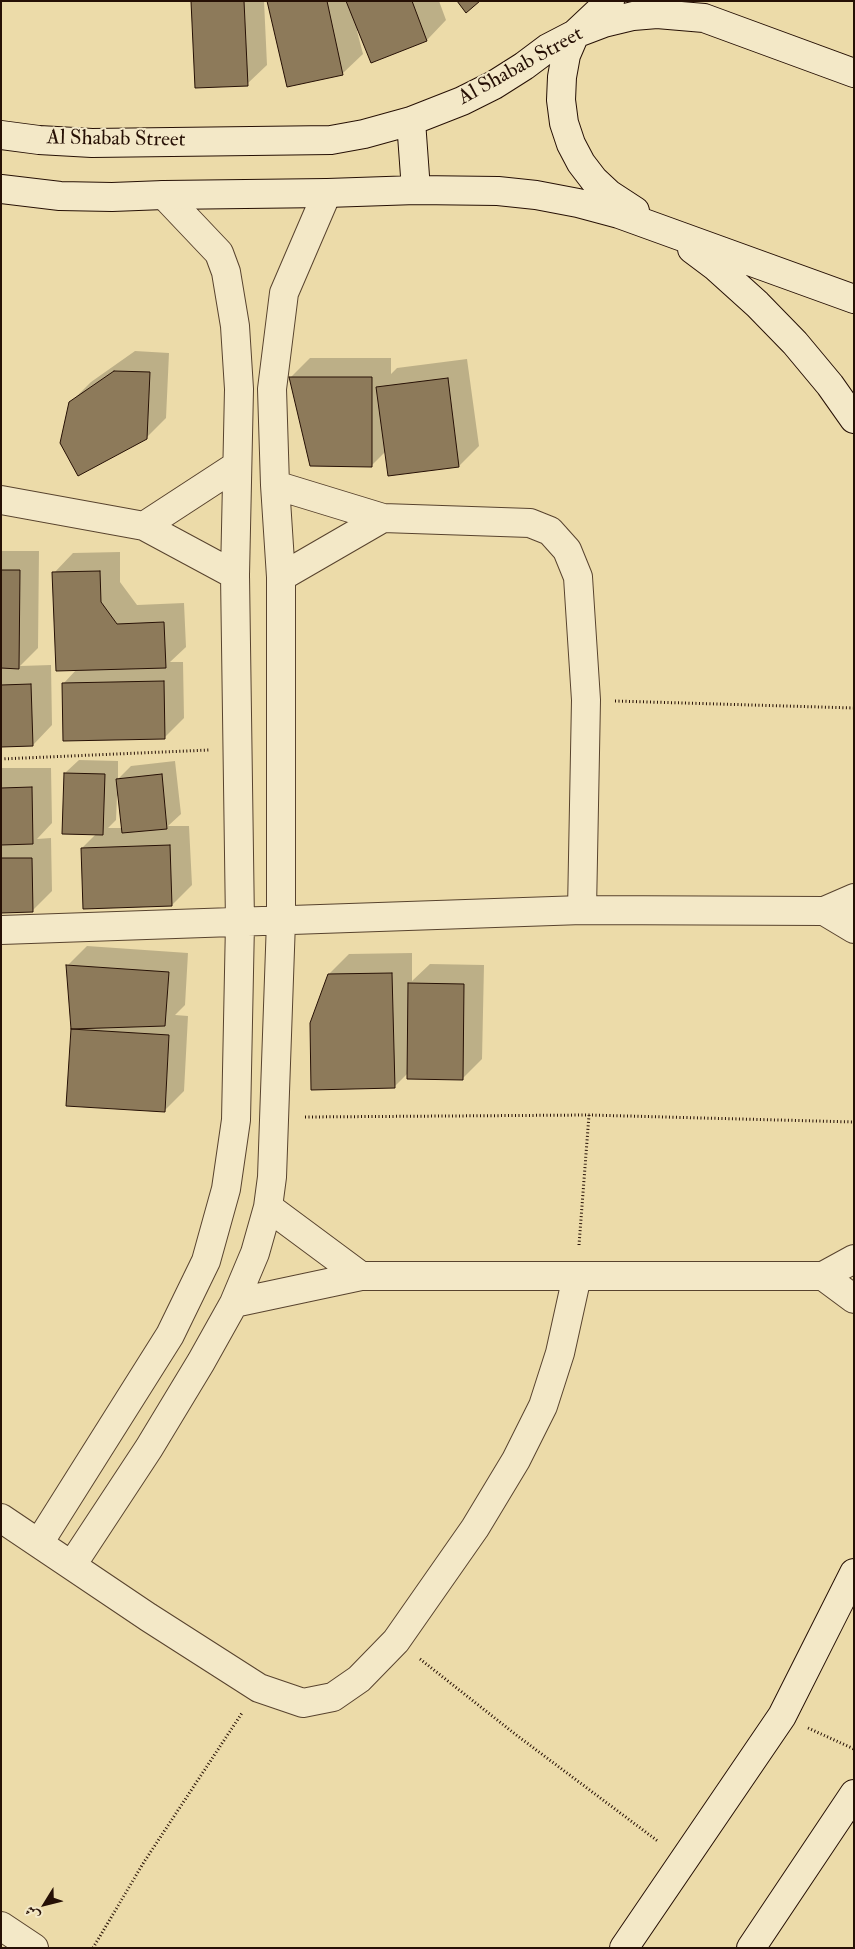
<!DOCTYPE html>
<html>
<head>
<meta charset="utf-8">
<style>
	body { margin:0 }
	#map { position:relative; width:855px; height:1949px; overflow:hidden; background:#ecdba9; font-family:"IM FELL Double Pica",Amiri,serif }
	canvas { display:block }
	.frame { position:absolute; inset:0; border:2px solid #261005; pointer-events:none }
	.north { position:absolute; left:20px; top:1879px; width:50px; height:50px; -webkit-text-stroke:4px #f3e8c7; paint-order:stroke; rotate:234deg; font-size:14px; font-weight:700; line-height:20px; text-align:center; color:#261005 }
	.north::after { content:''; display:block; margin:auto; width:18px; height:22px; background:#261005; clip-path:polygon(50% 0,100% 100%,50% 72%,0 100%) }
</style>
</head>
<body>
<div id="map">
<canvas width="855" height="1949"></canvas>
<div class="frame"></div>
<div class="north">ش</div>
</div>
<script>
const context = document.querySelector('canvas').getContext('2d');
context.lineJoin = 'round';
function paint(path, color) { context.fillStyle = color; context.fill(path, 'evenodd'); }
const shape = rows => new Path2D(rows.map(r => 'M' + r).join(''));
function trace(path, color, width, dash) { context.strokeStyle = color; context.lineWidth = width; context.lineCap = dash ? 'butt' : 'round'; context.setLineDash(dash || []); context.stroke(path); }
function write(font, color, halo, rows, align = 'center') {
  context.font = font + ' "IM FELL Double Pica",serif'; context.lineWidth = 4; context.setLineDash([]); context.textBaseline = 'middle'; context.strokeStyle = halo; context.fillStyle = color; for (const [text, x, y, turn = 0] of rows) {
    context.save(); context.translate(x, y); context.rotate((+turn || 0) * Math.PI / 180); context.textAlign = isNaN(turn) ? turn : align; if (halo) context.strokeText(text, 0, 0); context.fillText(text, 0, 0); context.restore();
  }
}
paint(shape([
	[192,1,264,1,267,65,247,84],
	[268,1,439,1,446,20,427,40,371,62,359,30,357,31,363,54,343,73,288,86],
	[135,351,169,353,166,418,146,438,71,402,91,382],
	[310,358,391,358,391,374,397,368,467,359,479,446,459,466,386,451,372,465,291,377],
	[1,551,39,551,38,648,20,666,51,665,52,725,33,745,1,745],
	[120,552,120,582,137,605,184,603,186,647,170,662,183,662,184,718,164,738,63,684,77,669,54,573,73,553],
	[79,760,118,761,118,779,131,766,175,761,181,814,168,826,189,826,192,885,172,905,82,848,97,833,65,773],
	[119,795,122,828,108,828,116,820,117,796],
	[1,768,51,768,52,823,37,839,51,838,52,891,32,911,1,911],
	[87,946,188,953,185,1005,175,1015,188,1016,184,1091,164,1111,67,1105,72,1029,67,966],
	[412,953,412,981,430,964,484,965,482,1059,462,1079,408,1073,394,1087,329,974,349,954]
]), '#0003');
const building = shape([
	[191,1,244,1,248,86,195,88,191,1],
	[267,1,327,1,343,75,287,87,267,1],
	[346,1,412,1,427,41,371,63,346,1],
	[457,1,480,1,466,13,457,1],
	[114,371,150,372,147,439,78,476,60,443,69,402,114,371],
	[289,377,372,377,372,467,310,466,289,377],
	[448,378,459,467,388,476,376,387,448,378],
	[1,570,20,570,19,669,1,668,1,570],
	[100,571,101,602,117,624,164,622,166,668,56,671,52,572,100,571],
	[164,681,165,739,63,741,62,683,164,681],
	[31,684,33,746,1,747,1,685,31,684],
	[64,773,105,774,103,835,62,834,64,773],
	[162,774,167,829,122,833,116,779,162,774],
	[32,787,33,844,1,845,1,788,32,787],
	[170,845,172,906,83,909,81,848,170,845],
	[1,858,32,858,33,912,1,913,1,858],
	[66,965,169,972,165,1026,71,1029,66,965],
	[392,973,395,1088,311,1090,310,1023,328,974,392,973],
	[408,983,464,984,463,1080,407,1079,408,983],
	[71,1029,169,1035,165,1112,66,1106,71,1029]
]);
paint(building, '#8d7a5a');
trace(building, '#261005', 1);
const street = shape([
	[275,485,383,518,530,523,550,531,567,550,578,577,586,700,582,910],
	[1,500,144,526,235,575],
	[144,526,236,466],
	[281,577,383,518],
	[824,911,854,929],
	[1,930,582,910,824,911,854,898],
	[268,1207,361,1276],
	[823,1276,854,1299],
	[234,1303,361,1276,823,1276,854,1259],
	[1,1518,148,1617,259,1688,303,1703,333,1697,359,1679,396,1641,475,1528,516,1460,543,1406,560,1353,577,1276],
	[39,1543,170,1335,206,1261,226,1189,236,1120,240,923,235,575,239,389,235,326,226,272,219,253,164,195],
	[72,1565,149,1448,201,1362,234,1303,255,1253,268,1207,272,1177,281,921,281,577,275,485,272,389,284,293,327,193],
	[1,1926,34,1948]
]);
const secondary = shape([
	[610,1,575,34,566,55,562,77,561,100,564,123,571,144,581,163,594,180,609,194,635,211],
	[411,121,416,190],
	[1,135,39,140,92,143,331,140,364,134,411,121,462,101,494,85,524,66,548,48,575,34,604,23,633,16,657,14,704,18,854,73],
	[1,189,60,196,112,197,164,195,327,193,416,190,498,191,536,195,578,203,619,214,854,299],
	[692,249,716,267,757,304,795,343,830,385,854,419],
	[624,1948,782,1716,854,1573],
	[751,1948,854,1794]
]);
trace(street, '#58432e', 30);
trace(secondary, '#261005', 30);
trace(shape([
	[615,701,854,708],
	[1,759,209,750],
	[305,1117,589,1115,854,1122],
	[579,1245,589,1115],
	[420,1659,515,1734,659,1842],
	[808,1728,854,1749],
	[93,1948,144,1862,242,1713]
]), '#261005', 3, [1, 2.5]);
trace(street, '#f3e8c7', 28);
trace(secondary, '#f3e8c7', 28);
write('21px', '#261005', '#f3e8c7', [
	["Al Shabab Street",521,67,-29],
	["Al Shabab Street",116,140,1]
]);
</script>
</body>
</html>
